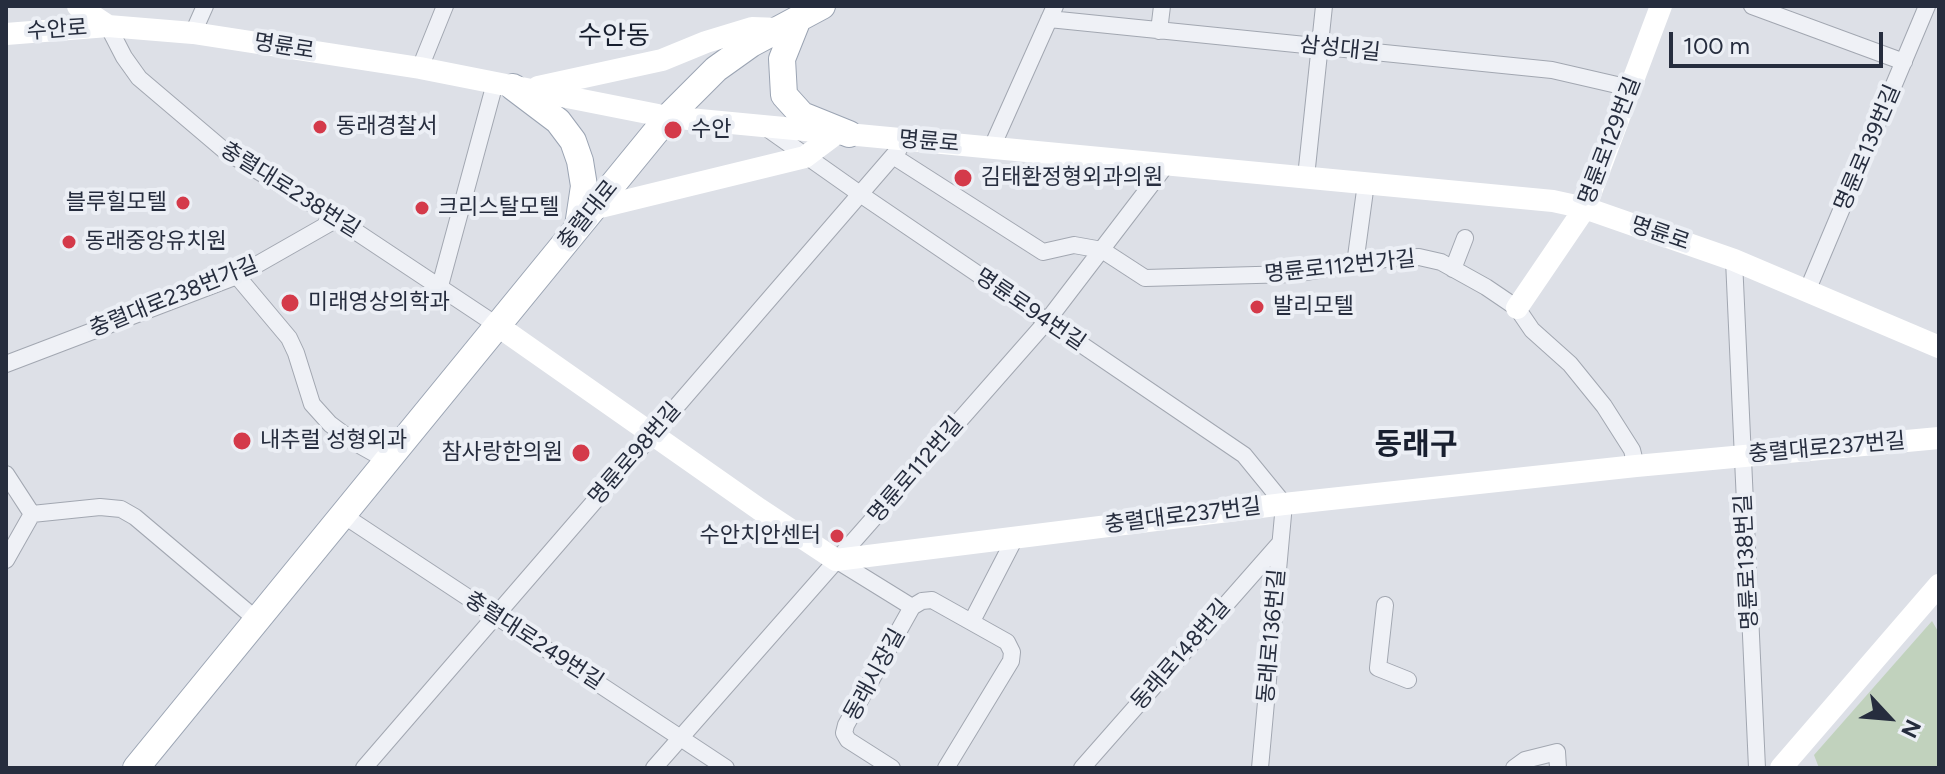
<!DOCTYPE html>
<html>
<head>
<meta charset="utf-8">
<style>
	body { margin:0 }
	#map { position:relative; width:1945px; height:774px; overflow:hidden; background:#dde0e7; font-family:Figtree,sans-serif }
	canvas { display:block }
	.frame { position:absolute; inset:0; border:8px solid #262d3e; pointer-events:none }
	.north { position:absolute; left:1849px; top:678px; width:80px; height:80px; -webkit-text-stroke:6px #eceff5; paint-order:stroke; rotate:116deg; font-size:22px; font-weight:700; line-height:32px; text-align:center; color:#262d3e }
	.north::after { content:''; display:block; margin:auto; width:28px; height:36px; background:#262d3e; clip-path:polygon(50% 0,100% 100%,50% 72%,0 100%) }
	.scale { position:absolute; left:1669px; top:32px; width:214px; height:36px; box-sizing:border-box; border:4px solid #262d3e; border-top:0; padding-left:10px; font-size:24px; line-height:28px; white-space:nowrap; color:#262d3e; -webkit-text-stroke:6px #eceff5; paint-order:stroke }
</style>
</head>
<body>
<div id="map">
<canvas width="1945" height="774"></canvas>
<div class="frame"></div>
<div class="north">N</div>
<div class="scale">100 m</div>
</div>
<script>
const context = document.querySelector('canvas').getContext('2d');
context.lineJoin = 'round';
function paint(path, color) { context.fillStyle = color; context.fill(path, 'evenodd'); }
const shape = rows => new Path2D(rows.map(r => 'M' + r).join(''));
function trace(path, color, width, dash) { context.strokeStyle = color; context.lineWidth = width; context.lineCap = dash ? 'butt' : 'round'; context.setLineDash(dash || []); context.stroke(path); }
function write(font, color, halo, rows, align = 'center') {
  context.font = font + ' Figtree,"Noto Sans KR",sans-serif'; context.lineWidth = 8; context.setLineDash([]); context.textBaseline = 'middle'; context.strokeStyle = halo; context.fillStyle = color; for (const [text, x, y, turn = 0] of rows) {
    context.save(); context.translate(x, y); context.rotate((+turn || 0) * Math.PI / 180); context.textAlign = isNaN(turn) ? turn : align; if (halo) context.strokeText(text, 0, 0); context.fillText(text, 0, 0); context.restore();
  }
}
paint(shape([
	[1932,621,1939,633,1939,768,1819,768,1814,755]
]), '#c1d2bd');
const street = shape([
	[1752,6,1904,62],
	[1049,19,1552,70,1630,88],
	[108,26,124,57,139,78,225,151,337,219,498,326],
	[1159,31,1162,6],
	[193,33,205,6],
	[420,68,445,6],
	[765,127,860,194,1244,455,1284,504,1260,768],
	[992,147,1055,6],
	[893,156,1043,252,1074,245,1102,250,1145,278,1293,274,1391,258,1419,257,1441,262,1486,287,1517,308,1532,330,1570,364,1604,406,1632,450,1636,466],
	[1306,177,1324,6],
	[1734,260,1757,768],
	[1355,264,1366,183],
	[1453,269,1465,238],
	[237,276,289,338,296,353,312,404,330,424,354,442,386,460],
	[440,286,495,83],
	[1808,289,1927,6],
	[6,364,237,276,337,219],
	[6,474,32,514,100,507,121,509,135,517,257,620],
	[343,515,726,768],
	[6,560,32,514],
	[836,560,912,607],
	[1385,605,1378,668,1408,680],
	[972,621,1016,536],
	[364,768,899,149],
	[654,768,1047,321,1167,164],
	[892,768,848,740,844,733,846,725,912,607,922,601,932,600,1007,642,1012,652,1011,661,946,768],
	[1082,768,1280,543],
	[1514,768,1525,760,1557,752,1558,768]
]);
const primary = shape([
	[798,19,782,59,784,95,802,115,849,134],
	[513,87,558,121,573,141,580,161,584,186,578,226],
	[136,768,668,117,716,69,751,44,822,6]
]);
trace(street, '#a2a7b1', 18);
trace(primary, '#9ba4b3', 28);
trace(street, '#eff1f6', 16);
trace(shape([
	[78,6,108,26,193,33,420,68,668,117,1553,201,1585,208,1734,260,1939,347],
	[6,34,108,26],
	[538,87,662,60,706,42,752,28,780,29],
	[592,209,805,157,837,133],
	[1517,308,1585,208,1661,6],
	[498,326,759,509,836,560,1284,504,1636,466,1939,438],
	[1781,768,1939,585]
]), '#fff', 22);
trace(primary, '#fff', 26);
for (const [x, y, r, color] of [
	[320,127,8,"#d43a4a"],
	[673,130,10,"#d43a4a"],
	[963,178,10,"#d43a4a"],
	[183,203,8,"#d43a4a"],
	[422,208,8,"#d43a4a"],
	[69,242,8,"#d43a4a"],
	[290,303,10,"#d43a4a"],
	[1257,307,8,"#d43a4a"],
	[242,441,10,"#d43a4a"],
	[581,453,10,"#d43a4a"],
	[837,536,8,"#d43a4a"]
]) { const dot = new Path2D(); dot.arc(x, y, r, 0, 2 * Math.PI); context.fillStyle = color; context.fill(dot); trace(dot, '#eceff5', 3); }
write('22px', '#262d3e', '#eceff5', [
	["수안로",57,30,-4],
	["명륜로",284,47,9],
	["삼성대길",1340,49,6],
	["명륜로129번길",1610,141,-69],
	["명륜로",929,142,5],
	["명륜로139번길",1868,148,-67],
	["충렬대로238번길",290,190,32],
	["충렬대로",588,215,-51],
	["명륜로",1660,234,19],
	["명륜로112번가길",1340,267,-6],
	["충렬대로238번가길",174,297,-22],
	["명륜로94번길",1030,310,34],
	["충렬대로237번길",1827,448,-5],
	["명륜로98번길",635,454,-49],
	["명륜로112번길",916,470,-49],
	["충렬대로237번길",1183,516,-7],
	["명륜로138번길",1747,562,-93],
	["동래로136번길",1272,636,-85],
	["충렬대로249번길",534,641,33],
	["동래로148번길",1181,655,-49],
	["동래시장길",875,675,-61]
]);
write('22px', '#262d3e', '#eceff5', [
	["동래경찰서",336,127],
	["수안",691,130],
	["김태환정형외과의원",981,178],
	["블루힐모텔",167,203,"right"],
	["크리스탈모텔",438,208],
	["동래중앙유치원",85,242],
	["미래영상의학과",308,303],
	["발리모텔",1273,307],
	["내추럴 성형외과",260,441],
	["참사랑한의원",563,453,"right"],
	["수안치안센터",821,536,"right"]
], 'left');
write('26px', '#181f2f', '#eceff5', [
	["수안동",614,36]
]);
write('bold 30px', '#181f2f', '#eceff5', [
	["동래구",1416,445]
]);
</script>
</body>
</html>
